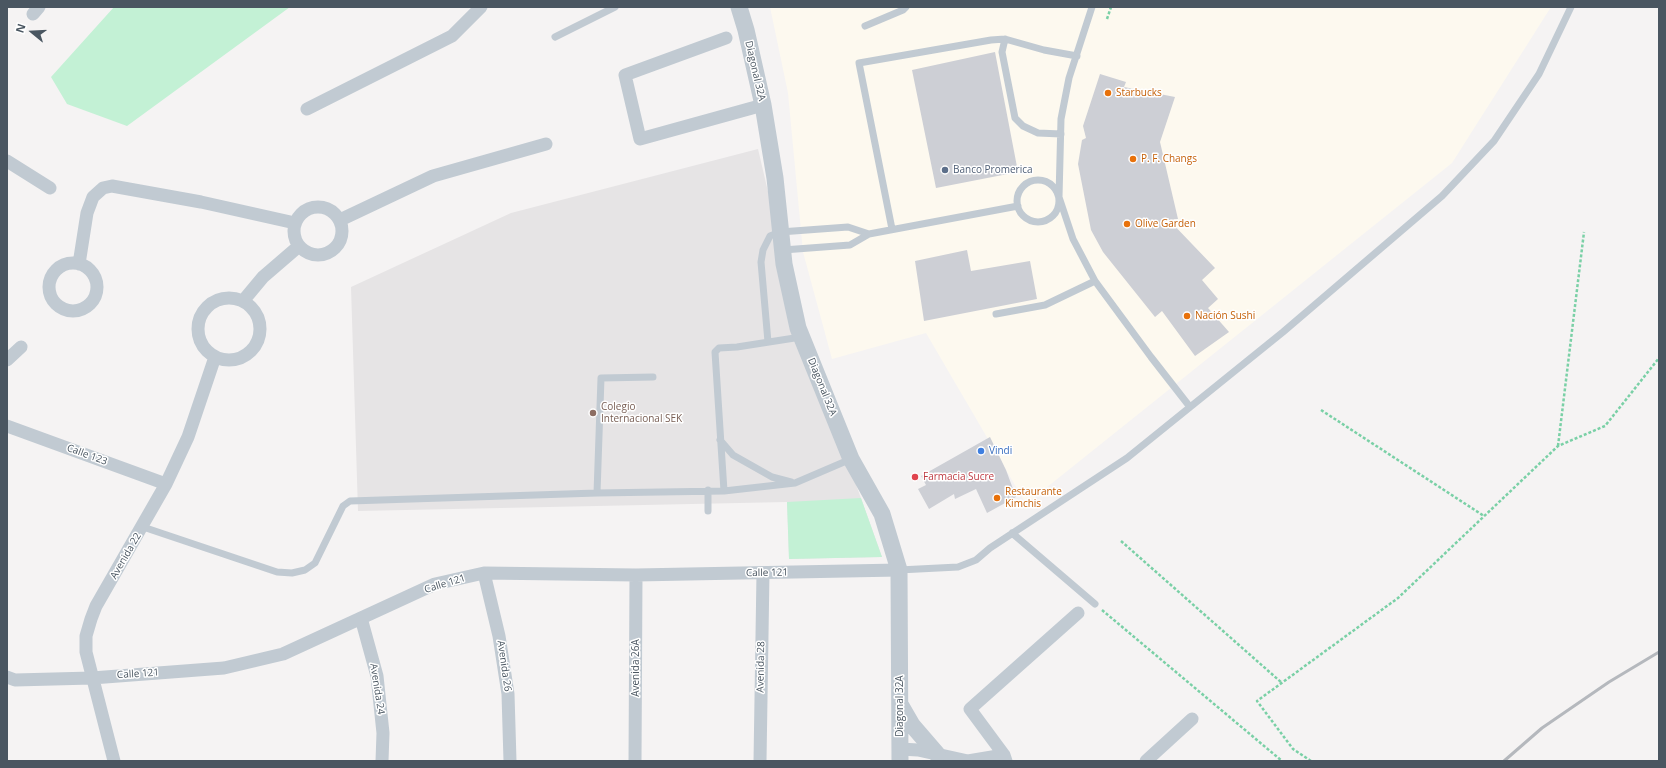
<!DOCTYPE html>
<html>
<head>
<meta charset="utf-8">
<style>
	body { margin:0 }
	#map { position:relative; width:1666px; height:768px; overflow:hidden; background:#f5f3f3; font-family:"Open Sans",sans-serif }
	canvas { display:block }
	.frame { position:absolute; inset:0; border:8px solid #4a5661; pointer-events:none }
	.north { position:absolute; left:12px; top:12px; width:40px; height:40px; -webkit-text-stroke:3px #fff; paint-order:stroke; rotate:288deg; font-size:11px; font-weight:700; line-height:16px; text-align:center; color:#4a5661 }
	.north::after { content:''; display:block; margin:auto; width:14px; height:18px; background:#4a5661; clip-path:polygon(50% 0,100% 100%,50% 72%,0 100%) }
</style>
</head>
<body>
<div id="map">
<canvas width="1666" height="768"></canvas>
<div class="frame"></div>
<div class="north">N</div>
</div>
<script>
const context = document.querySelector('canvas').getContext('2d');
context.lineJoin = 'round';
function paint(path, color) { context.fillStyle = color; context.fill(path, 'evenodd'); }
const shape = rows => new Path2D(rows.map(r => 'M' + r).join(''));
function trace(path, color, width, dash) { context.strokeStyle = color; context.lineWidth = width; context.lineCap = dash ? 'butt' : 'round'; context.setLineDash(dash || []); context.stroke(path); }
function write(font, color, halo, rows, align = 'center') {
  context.font = font + ' "Open Sans",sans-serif'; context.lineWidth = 3; context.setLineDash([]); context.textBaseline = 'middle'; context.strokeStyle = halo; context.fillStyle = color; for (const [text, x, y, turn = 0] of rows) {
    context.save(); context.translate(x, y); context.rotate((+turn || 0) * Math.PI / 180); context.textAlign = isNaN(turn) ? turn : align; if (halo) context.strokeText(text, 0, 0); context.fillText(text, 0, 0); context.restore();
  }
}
paint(shape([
	[770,7,1551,7,1452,163,1026,504,926,333,832,359,803,252,788,93]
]), '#fdf9ef');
paint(shape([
	[758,149,800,328,882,557,789,559,787,502,358,511,351,287,511,213]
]), '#e6e4e5');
paint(shape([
	[114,7,290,7,127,126,67,104,51,77],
	[861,498,882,557,789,559,787,502]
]), '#c3f1d5');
paint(shape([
	[995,52,1018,172,936,188,912,70],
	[1100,74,1126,82,1124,87,1175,97,1160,142,1178,219,1169,220,1215,268,1202,280,1218,299,1208,308,1229,332,1195,356,1162,311,1155,317,1103,252,1091,230,1078,164,1082,140,1086,138,1083,126],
	[967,250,971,271,1030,261,1037,299,924,321,915,261],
	[990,437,1006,470,1016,497,987,513,976,489,955,499,954,494,929,509,918,489,926,485,921,476]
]), '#cdcfd5');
trace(shape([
	[1107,19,1111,7],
	[1321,410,1484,516],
	[1558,446,1584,232],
	[1121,541,1282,683],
	[1102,610,1282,761],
	[1311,761,1293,749,1257,701,1398,598,1558,446,1605,426,1659,358]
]), '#7ad0a6', 2.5, [3, 2]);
trace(shape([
	[1092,7,1069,78,1061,119,1059,197,1073,239,1095,281,1151,357,1190,407],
	[865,26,903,10,906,7],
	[555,37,615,7],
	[1061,134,1038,133,1023,126,1015,118,1002,52,1005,39,1044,50,1077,56],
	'1017 201a21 21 0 1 1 42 0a21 21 0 1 1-42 0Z',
	[892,229,859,63,991,40,1005,39],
	[783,250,850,245,869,234,1018,206],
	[996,314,1045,305,1095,281],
	[768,342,761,262,763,250,770,236,780,232,848,227,869,234],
	[653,377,601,378,597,493,724,491,795,483,851,459],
	[720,440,733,455,772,477,791,482],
	[708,490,708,511],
	[724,491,715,352,719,348,737,347,801,337],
	[143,527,277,572,292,573,305,570,315,563,343,506,350,501,597,493],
	[1012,533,1095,604],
	[899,570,958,567,976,560,990,548,1127,458,1283,332,1442,196,1494,141,1539,74,1571,7]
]), '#c1cad2', 7);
trace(shape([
	[33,14,39,7],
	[726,38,625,75,640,139,763,105],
	[307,109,452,36,481,7],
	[7,161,50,188],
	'294 231a24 24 0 1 1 48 0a24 24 0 1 1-48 0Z',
	[340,220,433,176,546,144],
	'49 287a24 24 0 1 1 48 0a24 24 0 1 1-48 0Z',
	[79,264,87,213,93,197,103,188,112,186,201,202,295,223],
	'198 329a31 31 0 1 1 62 0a31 31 0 1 1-62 0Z',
	[243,301,263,277,299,246],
	[7,360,21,347],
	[7,426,166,484],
	[484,573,499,636,508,694,510,761],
	[361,618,377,676,383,733,382,761],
	[7,677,15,680,92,678,224,668,283,654,435,584,484,573,636,575,899,570],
	[900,749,918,750,968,761,1004,755],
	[114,761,86,652,86,636,91,619,96,606,166,484,188,437,215,357],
	[635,761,636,575],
	[760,761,763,573],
	[1006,761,1004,755,970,709,1078,613],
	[1146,761,1192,719]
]), '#c1cad2', 13);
trace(shape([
	[739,7,746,30,763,105,775,178,784,264,798,328,851,459,882,514,899,570,900,761],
	[901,706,912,725,937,754]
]), '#c1cad2', 17);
trace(shape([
	[1504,761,1542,728,1609,682,1659,652]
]), '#b5b8bd', 3);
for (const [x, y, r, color] of [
	[1108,93,4,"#e8710a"],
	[1133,159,4,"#e8710a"],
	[945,170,4,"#5c6f8a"],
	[1127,224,4,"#e8710a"],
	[1187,316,4,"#e8710a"],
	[593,413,4,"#8d6e63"],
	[981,451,4,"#3f7fe0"],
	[915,477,4,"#e0444e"],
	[997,498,4,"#e8710a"]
]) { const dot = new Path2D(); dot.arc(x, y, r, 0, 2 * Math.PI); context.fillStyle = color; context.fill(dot); trace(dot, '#fff', 1.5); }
write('10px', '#4a5661', '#fff', [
	["Diagonal 32A",755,71,77],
	["Diagonal 32A",822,387,68],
	["Calle 123",87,455,20],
	["Avenida 22",126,556,-60],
	["Calle 121",767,573,-1],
	["Calle 121",445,584,-17],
	["Avenida 26",504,666,82],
	["Avenida 28",761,667,-89],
	["Avenida 26A",636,668,-90],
	["Calle 121",138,674,-4],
	["Avenida 24",377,689,81],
	["Diagonal 32A",900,706,-90]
]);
write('10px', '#c56008', '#fff', [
	["Starbucks",1116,93],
	["P. F. Changs",1141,159],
	["Olive Garden",1135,224],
	["Nación Sushi",1195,316],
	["Restaurante",1005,492],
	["Kimchis",1005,504]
], 'left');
write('10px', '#4e5e75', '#fff', [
	["Banco Promerica",953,170]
], 'left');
write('10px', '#785e54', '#fff', [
	["Colegio",601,407],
	["Internacional SEK",601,419]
], 'left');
write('10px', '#366cbe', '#fff', [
	["Vindi",989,451]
], 'left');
write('10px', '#be3a42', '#fff', [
	["Farmacia Sucre",923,477]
], 'left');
</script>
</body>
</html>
